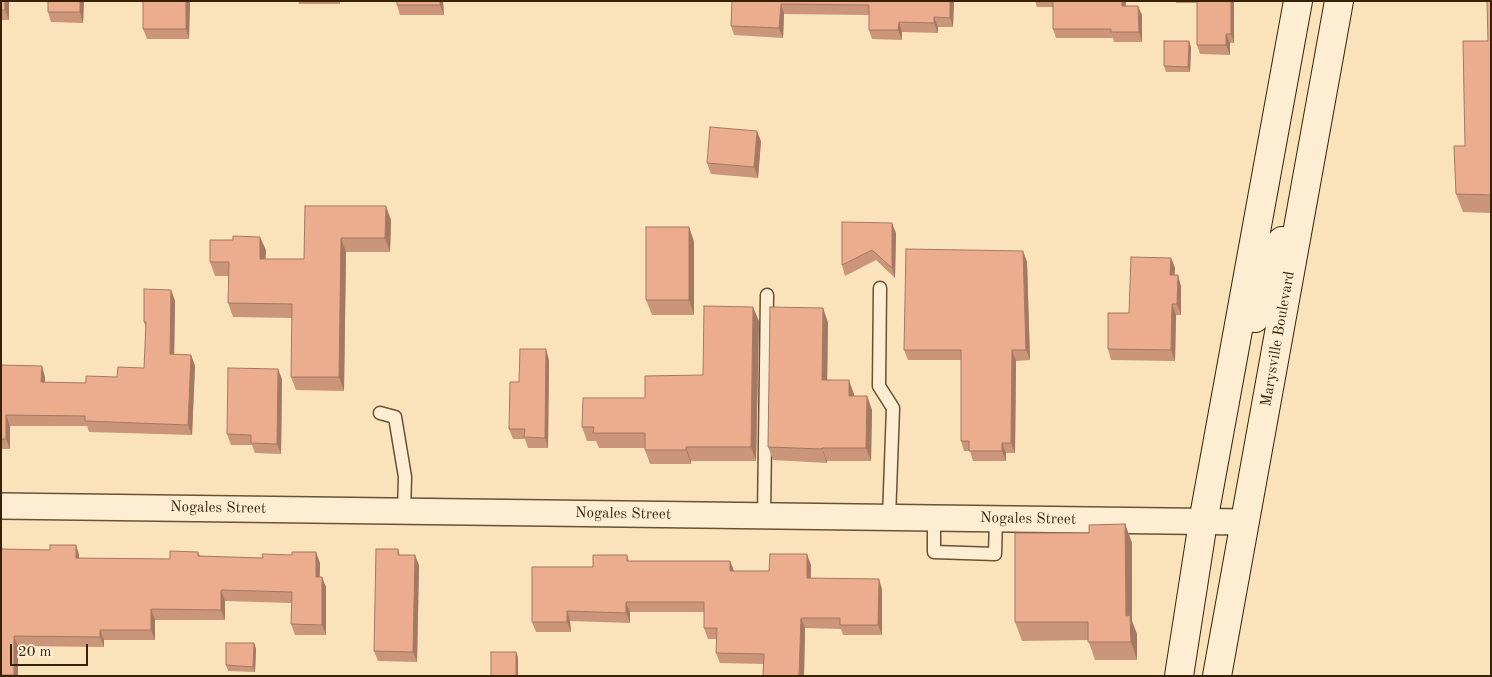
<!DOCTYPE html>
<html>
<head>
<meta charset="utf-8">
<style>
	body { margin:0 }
	#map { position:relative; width:1492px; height:677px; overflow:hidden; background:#fae3bb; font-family:"Old Standard TT",serif }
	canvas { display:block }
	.frame { position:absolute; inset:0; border:2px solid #382206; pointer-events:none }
	.scale { position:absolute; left:10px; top:644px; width:78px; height:22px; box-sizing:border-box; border:2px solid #382206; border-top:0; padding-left:6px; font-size:15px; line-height:18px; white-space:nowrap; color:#382206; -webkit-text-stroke:4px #fcedd3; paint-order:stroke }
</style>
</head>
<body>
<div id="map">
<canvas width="1492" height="677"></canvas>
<div class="frame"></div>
<div class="scale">20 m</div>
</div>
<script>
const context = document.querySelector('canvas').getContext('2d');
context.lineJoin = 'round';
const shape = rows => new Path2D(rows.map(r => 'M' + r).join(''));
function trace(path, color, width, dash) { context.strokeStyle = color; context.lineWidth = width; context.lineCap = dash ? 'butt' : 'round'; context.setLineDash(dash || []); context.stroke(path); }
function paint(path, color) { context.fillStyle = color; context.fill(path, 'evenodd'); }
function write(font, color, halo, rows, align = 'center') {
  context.font = font + ' "Old Standard TT",serif'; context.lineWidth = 4; context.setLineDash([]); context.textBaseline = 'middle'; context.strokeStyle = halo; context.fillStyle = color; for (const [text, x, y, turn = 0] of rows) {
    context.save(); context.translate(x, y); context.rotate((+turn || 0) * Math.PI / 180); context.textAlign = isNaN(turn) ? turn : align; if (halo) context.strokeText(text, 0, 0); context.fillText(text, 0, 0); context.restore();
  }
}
const service = shape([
	[880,288,879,386,893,408,889,518],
	[380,413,395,417,405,477,404,511],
	[764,516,767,295],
	[934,518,934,552,995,554,996,519]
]);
const minor = shape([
	[1,506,1245,522]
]);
const secondary = shape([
	[1255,318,1260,309,1267,282,1282,241],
	[1179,676,1203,522,1298,1],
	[1217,676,1339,1]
]);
trace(service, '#685233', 15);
trace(minor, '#685233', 28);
trace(secondary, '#382206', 30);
trace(service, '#fcedd3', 12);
trace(minor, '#fcedd3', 25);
trace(secondary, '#fcedd3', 28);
paint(shape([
	[1,1,9,1,9,20,1,20],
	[48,1,84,1,83,23,51,22,48,12],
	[143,1,190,1,189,39,147,39,143,29],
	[298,1,340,1,340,4,299,4],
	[443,1,444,15,400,15,397,5],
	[732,1,954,1,953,27,938,27,938,33,902,32,902,40,872,39,869,30,869,15,784,14,783,38,734,35,731,26],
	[1035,1,1126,1,1125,6,1142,15,1142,42,1114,42,1113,38,1056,38,1053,29,1053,7,1037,7],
	[1176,1,1234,1,1234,43,1230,43,1230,55,1200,54,1197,45,1197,3,1176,3],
	[1491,1,1491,213,1463,212,1456,194,1465,146,1488,41],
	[1191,47,1190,72,1166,72,1164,66],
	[761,141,758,178,711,174,707,163],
	[305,206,391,220,390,252,346,252,344,391,296,390,291,377,292,318,233,317,228,303,229,276,215,276,210,262,266,250,265,259,304,259],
	[689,227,694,242,694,315,652,315,646,300],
	[896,233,895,278,876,260,845,276,842,265],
	[1023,251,1027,262,1030,360,1016,361,1015,453,1006,453,1006,461,973,461,970,451,964,451,961,441,961,360,908,360,904,350],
	[1171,258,1175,268,1174,275,1181,286,1181,315,1176,315,1175,361,1111,360,1108,349,1129,313],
	[171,290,175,301,174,354,191,355,195,366,192,435,89,432,87,426,10,426,10,449,1,449,1,365,45,377,45,382,86,383,117,377,144,368,146,328,144,322],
	[759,321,756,461,691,461,691,464,650,464,645,450,645,448,599,448,596,441,587,441,582,427,703,375],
	[828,322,827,380,854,394,854,396,867,396,872,410,871,461,827,461,827,463,773,460,768,447],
	[549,360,548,448,528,448,525,439,513,439,509,429,519,382],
	[282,379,281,454,255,453,252,445,231,445,227,434],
	[1125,524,1132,543,1132,621,1137,634,1137,660,1095,660,1088,640,1022,641,1015,622,1089,533],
	[1,543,3,549,50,550,76,545,79,555,79,558,170,559,198,552,200,556,320,563,320,577,326,587,326,635,295,635,291,624,292,603,225,601,225,620,155,620,155,640,104,640,104,647,18,646,18,676,1,676],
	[398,549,400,555,419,565,417,662,378,661,374,651],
	[627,555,629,561,730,561,734,571,769,571,811,565,811,578,882,589,882,635,843,635,841,629,805,628,804,676,763,676,763,664,720,663,716,653,717,639,708,639,704,628,704,612,630,612,630,623,570,621,571,632,536,632,532,622,593,567],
	[254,643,256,649,255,672,228,671,226,665]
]), '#ca9579');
paint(shape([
	[5,1,9,1,9,20,5,10],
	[80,1,84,1,83,23,80,12],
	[186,1,190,1,189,39,186,29],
	[440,1,443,1,444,15,440,5],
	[950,1,954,1,953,27,950,18],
	[1122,1,1126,1,1125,15,1122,6],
	[1231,1,1234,1,1234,43,1231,34],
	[781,4,784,14,783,38,779,28],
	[1138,6,1142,15,1142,42,1139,32],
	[934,17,938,27,938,33,934,23],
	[899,22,902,32,902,40,898,30],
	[1226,34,1230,43,1230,55,1226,45],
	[1189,41,1191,47,1190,72,1188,67],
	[757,131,761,141,758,178,754,167],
	[386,206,391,220,390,252,385,238],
	[892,223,896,233,895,278,892,268],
	[689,227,694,242,694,315,689,300],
	[260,237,266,250,265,272,260,259],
	[341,238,346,252,344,391,339,377],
	[1023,251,1027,262,1030,360,1026,350],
	[1171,258,1175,268,1174,286,1170,275],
	[1178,275,1181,286,1181,315,1177,304],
	[171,290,175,301,174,365,170,354],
	[1172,304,1176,315,1175,361,1171,350],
	[753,307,759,321,756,461,751,447],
	[823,308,828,322,827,394,822,380],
	[546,349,549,360,548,448,545,438],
	[1012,350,1016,361,1015,453,1011,443],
	[191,355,195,366,192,435,188,425],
	[42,366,45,377,45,393,41,382],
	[278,369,282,379,281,454,277,444],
	[849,380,854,394,854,410,849,396],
	[867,396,872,410,871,461,866,448],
	[6,415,10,426,10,449,6,439],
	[1002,443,1006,453,1006,461,1002,451],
	[686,447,691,461,691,464,686,450],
	[822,448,827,461,827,463,822,449],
	[1125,524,1132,543,1132,621,1137,634,1137,660,1131,642,1126,616],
	[76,545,79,555,79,568,76,558],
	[316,552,320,563,319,587,316,577],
	[807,554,811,565,810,589,807,578],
	[415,555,419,565,417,662,413,652],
	[730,561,734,571,730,571],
	[322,577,326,587,326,635,322,625],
	[879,579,882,589,882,635,878,625],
	[221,590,225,601,225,620,221,610],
	[626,602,630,612,630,623,626,613],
	[151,609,155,620,155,640,151,630],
	[567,611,570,621,571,632,567,622],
	[801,618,805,628,804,676,799,676],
	[100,630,104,640,104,647,100,637],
	[14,636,18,646,18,676,14,676],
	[254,643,256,649,255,672,253,667],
	[516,652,518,657,518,676,516,676]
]), '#a47963');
const building = shape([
	[1,1,5,1,5,10,1,10,1,1],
	[48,1,80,1,80,12,48,12,48,1],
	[143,1,186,1,186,29,143,29,143,1],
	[397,1,440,1,440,5,397,5,397,1],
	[732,1,950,1,950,18,934,17,934,23,899,22,898,30,869,30,869,5,781,4,779,28,731,26,732,1],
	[1053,1,1122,1,1122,6,1138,6,1139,32,1111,32,1111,29,1053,29,1053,1],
	[1197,1,1231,1,1231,34,1226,34,1226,45,1197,45,1197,1],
	[1487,1,1491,1,1491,195,1456,194,1454,146,1465,146,1463,41,1488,41,1487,1],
	[1164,41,1189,41,1188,67,1164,66,1164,41],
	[710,127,757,131,754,167,707,163,710,127],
	[305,206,386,206,385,238,341,238,339,377,291,377,292,304,228,303,229,262,210,262,210,240,233,240,233,236,260,237,260,259,304,259,305,206],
	[842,222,892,223,892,268,872,250,842,265,842,222],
	[646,227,689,227,689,300,646,300,646,227],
	[906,249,1023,251,1026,350,1012,350,1011,443,1002,443,1002,451,969,451,969,441,961,441,961,350,904,350,906,249],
	[1131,257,1171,258,1170,275,1178,275,1177,304,1172,304,1171,350,1108,349,1108,313,1129,313,1131,257],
	[144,289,171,290,170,354,191,355,188,425,85,421,85,416,6,415,6,439,1,439,1,365,42,366,41,382,86,383,86,376,117,377,118,367,144,368,146,322,144,322,144,289],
	[704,306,753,307,751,447,686,447,686,450,645,450,645,433,593,433,594,427,582,427,583,398,645,398,645,376,703,375,704,306],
	[770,307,823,308,822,380,849,380,849,396,867,396,866,448,822,448,822,449,768,447,770,307],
	[520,349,546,349,545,438,524,437,525,429,509,429,510,382,519,382,520,349],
	[228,368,278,369,277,444,251,443,251,435,227,434,228,368],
	[1125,524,1126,616,1130,615,1131,642,1088,642,1088,622,1015,622,1015,533,1089,533,1089,525,1125,524],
	[50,545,76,545,76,558,170,559,170,551,198,552,198,556,263,558,262,554,292,555,292,552,316,552,316,577,322,577,322,625,291,624,292,592,221,590,221,610,151,609,151,630,100,630,100,637,14,636,14,675,1,675,1,549,50,550,50,545],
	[376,549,398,549,398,555,415,555,413,652,374,651,376,549],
	[770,554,807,554,807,578,879,579,878,625,840,625,840,618,801,618,799,676,763,676,764,654,716,653,717,628,704,628,704,602,626,602,626,613,567,611,567,622,532,622,532,567,593,567,593,555,627,555,627,561,730,561,730,571,769,571,770,554],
	[226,643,254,643,253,667,226,665,226,643],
	[491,652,516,652,516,676,491,676,491,652]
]);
paint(building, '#ebad8d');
trace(building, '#a47963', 1);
write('15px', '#382206', '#fcedd3', [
	["Marysville Boulevard",1278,339,-80],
	["Nogales Street",218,508,1],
	["Nogales Street",623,514,1],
	["Nogales Street",1028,519,1]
]);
</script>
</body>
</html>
